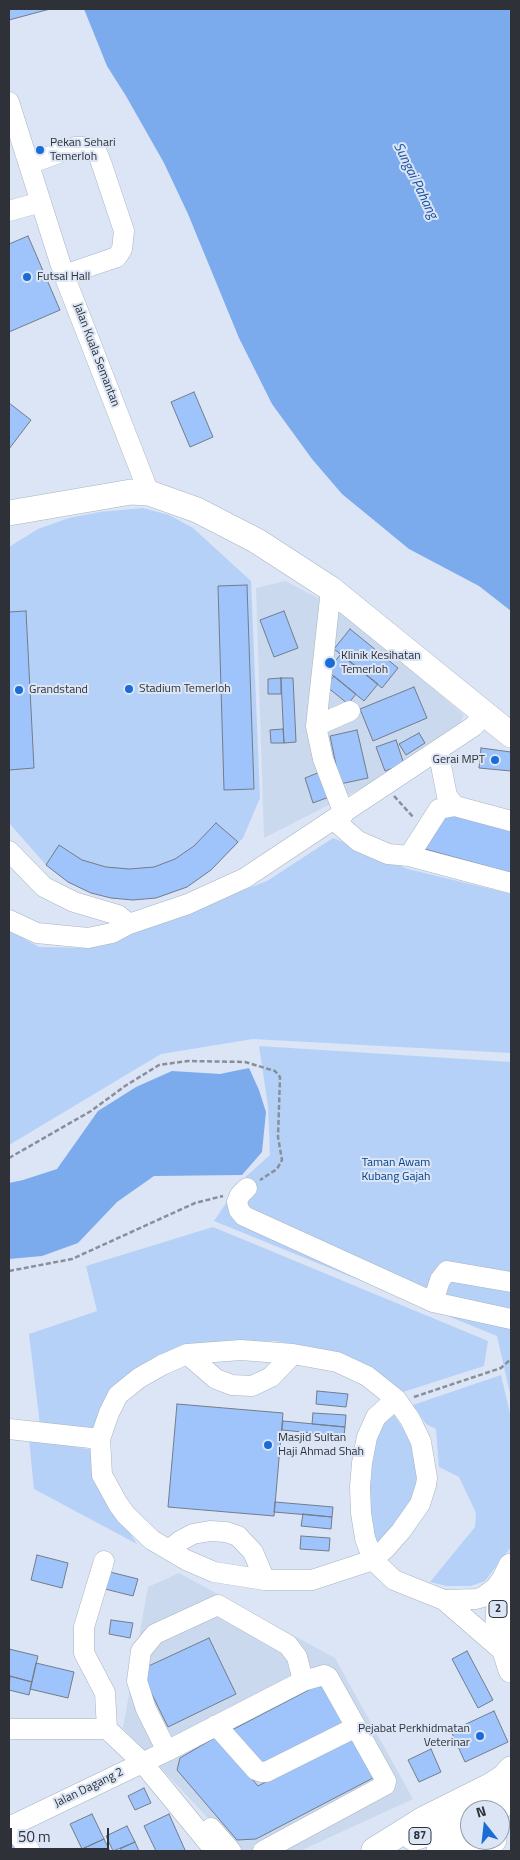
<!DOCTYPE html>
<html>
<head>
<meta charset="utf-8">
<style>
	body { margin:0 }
	#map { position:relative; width:520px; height:1860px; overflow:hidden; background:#dbe5f5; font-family:"Titillium Web",sans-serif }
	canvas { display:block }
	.frame { position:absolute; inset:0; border:10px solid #2e3238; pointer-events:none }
	.north { position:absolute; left:460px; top:1800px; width:50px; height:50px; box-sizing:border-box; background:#dbe5f5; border:1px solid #969da9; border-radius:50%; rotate:344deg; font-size:14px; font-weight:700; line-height:20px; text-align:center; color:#2e3238 }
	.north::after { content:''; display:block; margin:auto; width:18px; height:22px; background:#1a6cd6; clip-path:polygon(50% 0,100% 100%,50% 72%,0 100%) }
	.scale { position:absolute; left:10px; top:1828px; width:99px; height:22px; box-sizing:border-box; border:2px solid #2e3238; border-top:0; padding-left:6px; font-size:15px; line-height:18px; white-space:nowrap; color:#2e3238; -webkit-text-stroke:4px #dbe5f5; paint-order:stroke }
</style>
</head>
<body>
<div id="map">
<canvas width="520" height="1860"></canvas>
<div class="frame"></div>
<div class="north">N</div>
<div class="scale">50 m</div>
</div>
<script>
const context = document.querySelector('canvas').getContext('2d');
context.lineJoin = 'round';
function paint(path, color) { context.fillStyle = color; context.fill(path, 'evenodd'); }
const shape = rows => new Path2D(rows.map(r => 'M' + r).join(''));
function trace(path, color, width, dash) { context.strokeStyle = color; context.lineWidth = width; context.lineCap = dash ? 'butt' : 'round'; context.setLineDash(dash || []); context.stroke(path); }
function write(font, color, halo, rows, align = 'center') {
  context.font = font + ' "Titillium Web",sans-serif'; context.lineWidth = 4; context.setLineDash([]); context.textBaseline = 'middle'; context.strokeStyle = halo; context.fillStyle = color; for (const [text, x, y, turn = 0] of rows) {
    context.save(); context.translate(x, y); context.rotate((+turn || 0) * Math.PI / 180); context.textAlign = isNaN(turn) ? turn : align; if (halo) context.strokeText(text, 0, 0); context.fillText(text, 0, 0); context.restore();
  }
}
paint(shape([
	[285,581,341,610,464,715,458,728,403,767,264,838,256,588],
	[179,1573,335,1658,413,1799,300,1851,239,1851,123,1728,148,1587]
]), '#cbd9ee');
paint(shape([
	[143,508,169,515,193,528,251,581,260,798,243,838,211,870,187,887,156,898,133,900,111,898,91,893,68,882,46,865,9,823,9,547,38,529,69,518,100,512],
	[333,838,408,869,511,894,511,1053,253,1039,161,1054,9,1145,9,930,39,947,89,948,267,881],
	[259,1046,511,1062,511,1398,497,1336,214,1221,241,1181,270,1155,268,1106],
	[213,1227,488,1341,484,1366,400,1393,345,1354,275,1341,193,1344,158,1355,115,1385,96,1429,40,1425,29,1334,97,1311,86,1266],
	[501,1375,511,1418,511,1547,485,1581,471,1586,447,1586,430,1582,475,1527,476,1513,459,1477,439,1467,436,1429,426,1424,413,1405],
	[393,1413,414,1446,418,1470,417,1493,375,1554,365,1487,380,1419],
	[29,1439,93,1450,95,1479,137,1544,34,1489]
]), '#b6d1f7');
paint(shape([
	[84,9,511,9,511,611,479,586,409,549,342,494,312,459,272,404,239,338,188,214,164,163,126,96,107,66],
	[249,1068,259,1090,266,1112,262,1152,242,1175,154,1176,117,1202,78,1243,42,1256,9,1259,9,1183,23,1180,57,1169,98,1111,136,1087,172,1071,220,1074]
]), '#7baaed');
const building = shape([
	[9,9,50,9,9,20,9,9],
	[28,236,60,310,9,332,9,244,28,236],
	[194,392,213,437,190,447,171,402,194,392],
	[9,403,31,420,9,449,9,403],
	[247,585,254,789,224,790,218,586,247,585],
	[26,611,34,768,9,770,9,612,26,611],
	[284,611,298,648,274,657,260,620,284,611],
	[350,629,398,668,382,688,334,649,350,629],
	[341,654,378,684,364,701,327,671,341,654],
	[334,676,356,694,348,704,326,686,334,676],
	[281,678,281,694,268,694,268,679,281,678],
	[281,678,293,678,296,742,284,743,281,678],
	[414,687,427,718,373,741,360,709,414,687],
	[283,729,284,743,271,743,270,730,283,729],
	[357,730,368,778,340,784,330,736,357,730],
	[419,733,425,743,406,755,399,744,419,733],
	[396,740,404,764,385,771,376,747,396,740],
	[481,748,511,752,511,771,479,768,481,748],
	[320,772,329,797,313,803,305,778,320,772],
	[446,812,511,829,511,873,421,848,446,812],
	[216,823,238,842,211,870,187,887,156,898,133,900,111,898,91,893,68,882,46,865,59,845,82,860,106,867,129,869,154,867,175,859,194,846,216,823],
	[317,1391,348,1394,346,1407,316,1404,317,1391],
	[177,1404,283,1413,274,1516,168,1507,177,1404],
	[313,1413,346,1415,345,1427,312,1424,313,1413],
	[283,1421,345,1427,344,1436,282,1430,283,1421],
	[275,1502,333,1507,332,1517,274,1512,275,1502],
	[303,1514,332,1517,331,1529,301,1526,303,1514],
	[301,1536,330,1538,329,1551,300,1549,301,1536],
	[37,1555,68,1563,62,1588,31,1580,37,1555],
	[110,1572,138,1579,133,1596,105,1589,110,1572],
	[111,1620,133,1623,130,1638,109,1634,111,1620],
	[209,1638,236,1694,168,1727,140,1670,209,1638],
	[9,1649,38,1656,32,1682,9,1676,9,1649],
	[467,1651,493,1700,478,1708,452,1659,467,1651],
	[36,1663,74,1672,68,1698,30,1689,36,1663],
	[10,1676,32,1682,29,1695,9,1690,10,1676],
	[324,1682,345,1722,262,1765,230,1731,324,1682],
	[494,1711,508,1742,465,1762,451,1731,494,1711],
	[216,1737,258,1786,352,1737,373,1778,256,1839,237,1840,177,1770,180,1758,216,1737],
	[431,1749,441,1772,419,1782,408,1760,431,1749],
	[144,1788,151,1803,135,1810,128,1796,144,1788],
	[92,1814,104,1839,82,1849,70,1824,92,1814],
	[169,1814,185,1850,182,1851,156,1851,144,1826,169,1814],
	[127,1826,135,1842,113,1851,106,1836,127,1826],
	[9,1838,20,1851,9,1851,9,1838],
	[104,1839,110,1851,83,1851,82,1849,104,1839],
	[135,1842,139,1851,121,1851,120,1849,135,1842]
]);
paint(building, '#9ec4fb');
trace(building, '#737c8a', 1);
const minor = shape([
	[9,102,64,275,149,493],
	[29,164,75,147,87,147,96,150,101,162,124,231,122,249,117,257,64,275],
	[9,211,41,202],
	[331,589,316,726,323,759,344,814],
	[316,726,350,711],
	[438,750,447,796,455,806],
	[334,820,358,841,388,854,409,856],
	[511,821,455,806,439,809,409,856,511,883],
	[9,851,44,887,74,902,118,915,129,924],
	[9,920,37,933,88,938,112,933,129,924,188,904,245,878,474,726,484,714],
	[247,1188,240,1195,237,1202,239,1210,244,1216,433,1302,511,1319],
	[433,1302,440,1280,447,1271,511,1282],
	[241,1350,293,1354,337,1362,367,1376,396,1399,410,1419,421,1442,427,1478,426,1485,420,1504,401,1531,386,1548,373,1560,312,1580,265,1580,214,1572,186,1560,152,1540,126,1515,118,1504,102,1475,100,1439,109,1413,118,1395,139,1378,162,1365,187,1354,241,1350],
	[187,1354,216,1379,232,1385,252,1386,271,1377,293,1354],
	[396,1399,376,1417,367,1437,362,1463,360,1487,361,1513,365,1538,373,1560,394,1580,444,1600,505,1653],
	[9,1429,100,1439],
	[169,1550,180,1541,193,1534,210,1531,226,1532,238,1536,253,1552,265,1580],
	[104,1561,84,1627,84,1653,105,1693,107,1729],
	[444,1600,476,1599,483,1597,495,1588,505,1575],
	[216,1725,256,1770,262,1772,266,1772,356,1727],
	[9,1729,107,1729,142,1762,215,1851],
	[167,1751,146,1709,137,1681,141,1651,155,1634,218,1605,288,1645,297,1657,303,1681],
	[11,1825,30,1851],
	[9,1827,167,1751,303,1681,324,1675,328,1677,356,1727,386,1781,385,1785,263,1851],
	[211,1828,231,1851]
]);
const major = shape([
	[9,513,131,492,149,493,197,510,257,541,331,589,511,735],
	[511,1566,500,1589,498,1622,501,1639,511,1670],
	[494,1810,511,1800],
	[413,1838,470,1821],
	[374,1850,422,1820,490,1786,504,1777,511,1769],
	[439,1851,494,1840]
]);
trace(minor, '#a9b4c2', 21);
trace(major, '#a9b4c2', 26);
trace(shape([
	[394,796,414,818],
	[9,1158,91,1111,125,1086,159,1065,188,1061,245,1062,275,1071,280,1077,278,1137,282,1160,277,1169,260,1180],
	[9,1271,72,1259,195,1203,223,1196],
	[414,1397,501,1368,511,1359]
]), '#888f9a', 2.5, [5, 2.5]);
trace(minor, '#fff', 20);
trace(major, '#fff', 25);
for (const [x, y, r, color] of [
	[40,150,5,"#1a6cd6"],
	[27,277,5,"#1a6cd6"],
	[330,663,6,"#1a6cd6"],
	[129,689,5,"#1a6cd6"],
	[19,690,5,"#1a6cd6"],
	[495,760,5,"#1a6cd6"],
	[268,1445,5,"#1a6cd6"],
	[480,1736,5,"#1a6cd6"]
]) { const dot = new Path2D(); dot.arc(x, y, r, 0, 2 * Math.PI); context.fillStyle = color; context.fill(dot); trace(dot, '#dbe5f5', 2); }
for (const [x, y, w] of [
	[498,1609,18],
	[420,1836,22]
]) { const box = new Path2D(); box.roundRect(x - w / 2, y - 8.5, w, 17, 4); context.fillStyle = '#dbe5f5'; context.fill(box); trace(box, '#2e3238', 1); }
write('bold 11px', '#2e3238', null, [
	["2",498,1609],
	["87",420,1836]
]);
write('12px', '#2e3238', '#dbe5f5', [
	["Pekan Sehari",50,143],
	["Temerloh",50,157],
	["Futsal Hall",37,277],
	["Klinik Kesihatan",341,656],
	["Temerloh",341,670],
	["Stadium Temerloh",139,689],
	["Grandstand",29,690],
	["Gerai MPT",485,760,"right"],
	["Masjid Sultan",278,1438],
	["Haji Ahmad Shah",278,1452],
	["Pejabat Perkhidmatan",470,1729,"right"],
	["Veterinar",470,1743,"right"]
], 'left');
write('12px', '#2e3238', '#dbe5f5', [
	["Jalan Kuala Semantan",96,355,69],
	["Jalan Dagang 2",89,1788,-26]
]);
write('12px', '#00408e', '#dbe5f5', [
	["Taman Awam",396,1163],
	["Kubang Gajah",396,1177]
]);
write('italic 14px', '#1651a0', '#dbe5f5', [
	["Sungai Pahang",415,181,64]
]);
</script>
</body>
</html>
